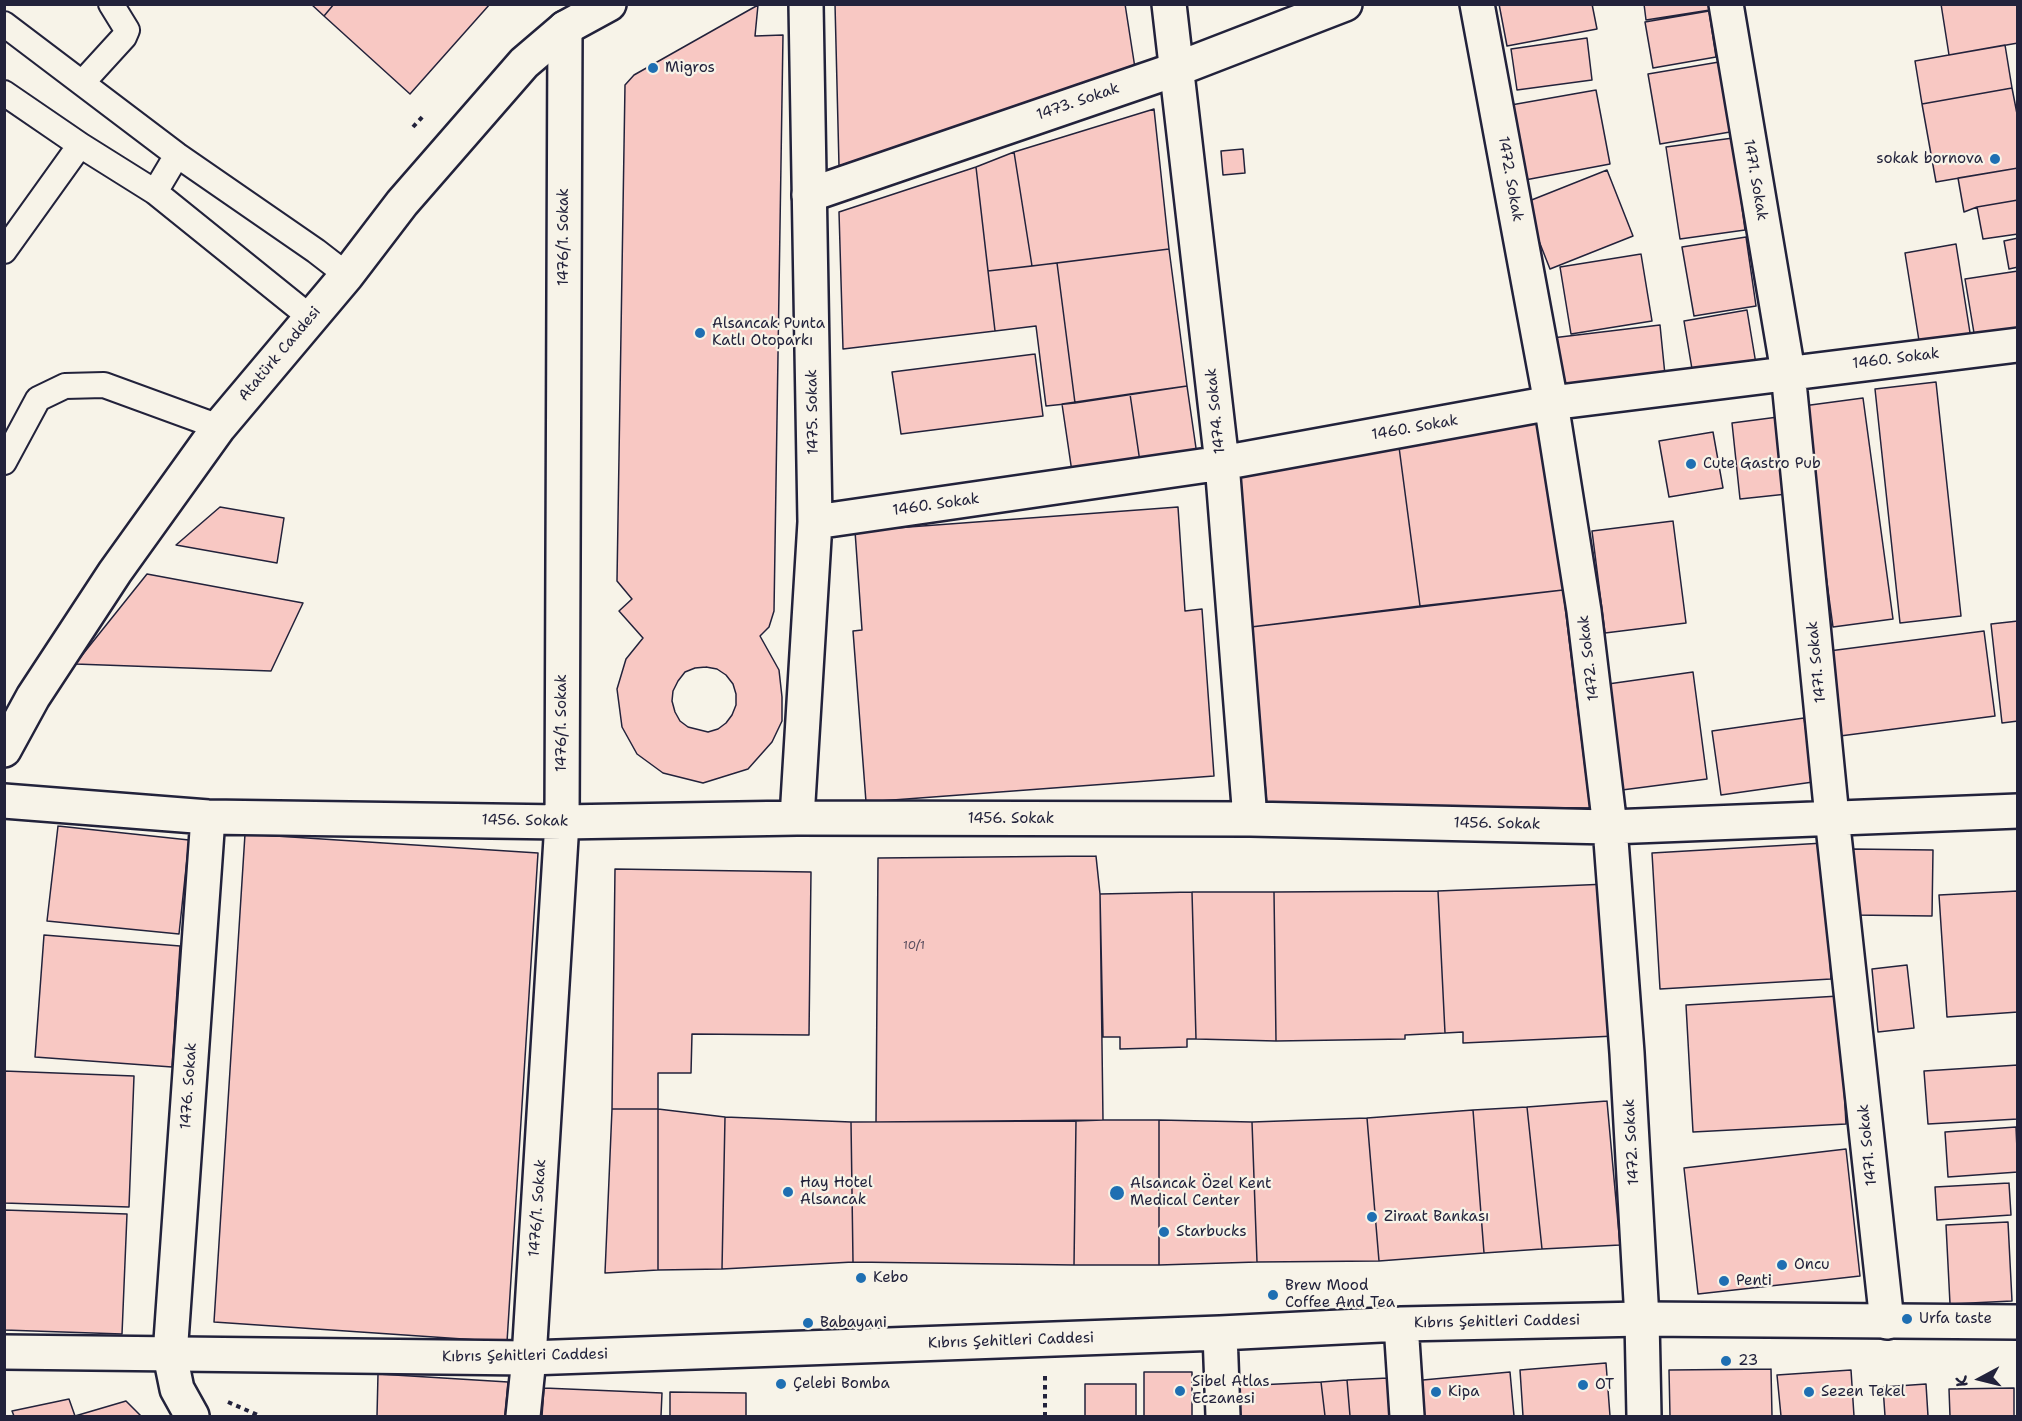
<!DOCTYPE html>
<html>
<head>
<meta charset="utf-8">
<style>
	body { margin:0 }
	#map { position:relative; width:2022px; height:1421px; overflow:hidden; background:#f7f3e8; font-family:"Shantell Sans",sans-serif }
	canvas { display:block }
	.frame { position:absolute; inset:0; border:6px solid #22223b; pointer-events:none }
	.north { position:absolute; left:1950px; top:1349px; width:60px; height:60px; -webkit-text-stroke:4px #f7f3e8; paint-order:stroke; rotate:263deg; font-size:16px; font-weight:700; line-height:24px; text-align:center; color:#22223b }
	.north::after { content:''; display:block; margin:auto; width:21px; height:27px; background:#22223b; clip-path:polygon(50% 0,100% 100%,50% 72%,0 100%) }
</style>
</head>
<body>
<div id="map">
<canvas width="2022" height="1421"></canvas>
<div class="frame"></div>
<div class="north">K</div>
</div>
<script>
const context = document.querySelector('canvas').getContext('2d');
context.lineJoin = 'round';
function paint(path, color) { context.fillStyle = color; context.fill(path, 'evenodd'); }
const shape = rows => new Path2D(rows.map(r => 'M' + r).join(''));
function trace(path, color, width, dash) { context.strokeStyle = color; context.lineWidth = width; context.lineCap = dash ? 'butt' : 'round'; context.setLineDash(dash || []); context.stroke(path); }
function write(font, color, halo, rows, align = 'center') {
  context.font = font + ' "Shantell Sans",sans-serif'; context.lineWidth = 4.5; context.setLineDash([]); context.textBaseline = 'middle'; context.strokeStyle = halo; context.fillStyle = color; for (const [text, x, y, turn = 0] of rows) {
    context.save(); context.translate(x, y); context.rotate((+turn || 0) * Math.PI / 180); context.textAlign = isNaN(turn) ? turn : align; if (halo) context.strokeText(text, 0, 0); context.fillText(text, 0, 0); context.restore();
  }
}
const building = shape([
	[311,4,334,4,324,16,311,4],
	[334,4,490,4,410,94,324,16,334,4],
	[835,4,1125,4,1135,68,839,166,835,4],
	[1499,4,1592,4,1597,29,1507,46,1499,4],
	[1644,4,1709,4,1710,10,1646,20,1644,4],
	[1941,4,2018,4,2018,43,1949,55,1941,4],
	[758,5,755,36,783,35,774,611,769,627,760,636,779,670,782,697,782,721,772,742,748,769,703,783,663,773,637,754,622,727,617,689,626,659,643,638,619,611,632,599,617,581,625,85,634,75,758,5],
	[706,667,717,669,726,675,733,684,736,694,736,705,732,715,726,723,718,729,708,732,688,727,680,721,675,712,672,701,673,691,678,681,685,672,695,668,706,667],
	[1709,11,1716,57,1653,68,1645,22,1709,11],
	[1587,38,1592,80,1517,90,1511,49,1587,38],
	[2005,45,2012,88,1922,104,1915,61,2005,45],
	[1719,62,1730,132,1660,144,1648,74,1719,62],
	[2012,88,2018,119,2018,168,1936,182,1922,104,2012,88],
	[1596,90,1610,164,1525,180,1511,105,1596,90],
	[1154,109,1169,249,1032,266,1014,152,1154,109],
	[1733,138,1745,230,1680,239,1666,147,1733,138],
	[1243,149,1245,173,1223,175,1221,151,1243,149],
	[1014,152,1032,266,988,271,976,167,1014,152],
	[976,167,995,331,843,349,839,212,976,167],
	[2018,168,2018,200,1977,207,1964,212,1958,178,2018,168],
	[1607,170,1633,236,1550,269,1524,203,1607,170],
	[2018,200,2018,234,1983,239,1977,207,2018,200],
	[1746,237,1756,306,1694,316,1682,247,1746,237],
	[2018,238,2018,267,2009,269,2004,241,2018,238],
	[1956,244,1971,339,1920,347,1905,253,1956,244],
	[1169,249,1187,386,1075,403,1057,263,1169,249],
	[1641,254,1652,321,1571,334,1560,267,1641,254],
	[1057,263,1075,403,1046,406,1036,326,995,331,988,271,1057,263],
	[2018,271,2018,339,1976,345,1965,279,2018,271],
	[1747,310,1757,370,1694,381,1684,321,1747,310],
	[1660,325,1665,375,1557,388,1552,338,1660,325],
	[1035,354,1043,416,901,434,892,372,1035,354],
	[1936,382,1961,616,1900,623,1875,389,1936,382],
	[1187,386,1197,455,1140,462,1130,394,1187,386],
	[1130,394,1140,462,1072,472,1062,404,1130,394],
	[1863,398,1893,619,1833,627,1803,406,1863,398],
	[1778,417,1787,494,1740,499,1732,423,1778,417],
	[1536,420,1563,590,1420,606,1399,447,1536,420],
	[1713,432,1723,488,1669,497,1659,441,1713,432],
	[1399,447,1420,606,1251,627,1238,476,1399,447],
	[220,507,284,518,277,563,176,545,220,507],
	[1178,507,1185,611,1202,609,1214,776,866,802,853,631,862,630,855,531,1178,507],
	[1673,521,1686,623,1605,633,1592,531,1673,521],
	[147,574,303,603,271,671,75,664,147,574],
	[1563,590,1590,808,1267,805,1251,627,1563,590],
	[2018,621,2018,721,2002,723,1991,624,2018,621],
	[1984,631,1995,716,1840,736,1829,651,1984,631],
	[1693,672,1707,779,1622,790,1608,684,1693,672],
	[1804,718,1813,782,1721,795,1712,731,1804,718],
	[58,826,189,840,179,934,47,921,58,826],
	[245,834,538,853,507,1342,214,1322,245,834],
	[1824,843,1831,979,1660,989,1652,853,1824,843],
	[1853,849,1933,850,1932,916,1852,915,1853,849],
	[1096,856,1100,894,1103,1120,876,1122,878,858,1096,856],
	[615,869,811,872,809,1035,692,1034,691,1073,658,1073,658,1109,612,1109,615,869],
	[1608,884,1615,1036,1463,1043,1463,1032,1445,1033,1438,891,1608,884],
	[1438,891,1445,1033,1405,1035,1405,1039,1276,1041,1274,892,1438,891],
	[2018,891,2018,1012,1947,1017,1939,895,2018,891],
	[1192,892,1274,892,1276,1041,1196,1039,1192,892],
	[1192,892,1196,1039,1187,1039,1187,1047,1120,1049,1120,1037,1103,1037,1100,894,1192,892],
	[44,935,180,946,172,1067,35,1057,44,935],
	[1907,965,1914,1028,1878,1032,1872,969,1907,965],
	[1839,996,1846,1124,1693,1132,1686,1005,1839,996],
	[2018,1065,2018,1119,1928,1124,1924,1071,2018,1065],
	[4,1071,134,1076,129,1207,4,1203,4,1071],
	[1607,1101,1620,1245,1542,1249,1527,1107,1607,1101],
	[1527,1107,1542,1249,1484,1253,1473,1110,1527,1107],
	[612,1109,658,1109,658,1270,605,1273,612,1109],
	[658,1109,725,1117,722,1269,658,1270,658,1109],
	[1473,1110,1484,1253,1379,1261,1367,1118,1473,1110],
	[725,1117,851,1122,853,1262,722,1269,725,1117],
	[1367,1118,1379,1261,1257,1262,1252,1122,1367,1118],
	[1103,1120,1159,1120,1159,1265,1074,1265,1076,1121,1103,1120],
	[1159,1120,1252,1122,1257,1262,1159,1265,1159,1120],
	[1076,1121,1074,1265,853,1262,851,1122,1076,1121],
	[2016,1127,2018,1172,1948,1177,1945,1132,2016,1127],
	[1846,1149,1860,1276,1698,1294,1684,1168,1846,1149],
	[2009,1183,2011,1215,1937,1220,1935,1187,2009,1183],
	[4,1210,127,1214,122,1334,4,1330,4,1210],
	[2008,1222,2012,1301,1950,1304,1946,1225,2008,1222],
	[1606,1363,1610,1416,1523,1416,1520,1370,1606,1363],
	[1771,1369,1772,1416,1670,1416,1669,1370,1771,1369],
	[1851,1370,1854,1416,1781,1416,1777,1375,1851,1370],
	[1144,1372,1192,1372,1192,1416,1144,1416,1144,1372],
	[1510,1372,1514,1416,1415,1416,1412,1381,1510,1372],
	[378,1374,508,1382,505,1416,377,1416,378,1374],
	[1388,1378,1391,1416,1350,1416,1347,1380,1388,1378],
	[1347,1380,1350,1416,1325,1416,1321,1382,1347,1380],
	[1321,1382,1325,1416,1237,1416,1236,1386,1321,1382],
	[1085,1384,1136,1384,1136,1416,1085,1416,1085,1384],
	[1926,1384,1928,1416,1885,1416,1883,1387,1926,1384],
	[544,1388,662,1393,661,1416,542,1416,544,1388],
	[2014,1388,2014,1416,1950,1416,1949,1389,2014,1388],
	[670,1392,746,1393,746,1416,670,1416,670,1392],
	[69,1399,75,1416,126,1401,141,1416,14,1416,12,1411,69,1399]
]);
paint(building, '#f8c8c3');
trace(building, '#22223b', 1.5);
const service = shape([
	[4,24,177,155,316,251,347,275],
	[82,83,124,37,127,30,111,4],
	[4,93,80,145],
	[155,192,177,155],
	[4,251,80,145,155,192,310,317],
	[4,462,38,399,65,386,104,385,219,427]
]);
const pedestrian = shape([
	[809,195,1177,69],
	[1401,1324,1407,1416],
	[1220,1333,1223,1416],
	[4,1352,529,1358,1220,1333,1401,1324,1642,1319,2018,1322]
]);
const minor = shape([
	[1169,4,1222,463,1250,819],
	[1477,4,1551,403,1584,611,1610,827,1627,1053,1642,1319,1644,1416],
	[1726,4,1788,372,1832,817,1887,1322],
	[1177,69,1345,4],
	[815,522,1222,463,1551,403,2018,345],
	[4,801,208,817,562,822,797,818,1250,819,1610,827,2018,811],
	[797,818,815,522,806,4],
	[170,1355,208,817],
	[523,1416,529,1358,562,822,565,28]
]);
const tertiary = shape([
	[4,750,33,697,115,572,219,427,347,275,402,203,524,63,565,28,609,4],
	[170,1355,177,1389,192,1416]
]);
trace(service, '#22223b', 28);
trace(pedestrian, '#22223b', 38);
trace(minor, '#22223b', 38);
trace(tertiary, '#22223b', 38);
trace(shape([
	[413,127,424,115],
	[1045,1376,1045,1416],
	[228,1402,260,1416]
]), '#22223b', 4, [4.5, 4.5]);
trace(service, '#f7f3e8', 24);
trace(pedestrian, '#f7f3e8', 33);
trace(minor, '#f7f3e8', 33);
trace(tertiary, '#f7f3e8', 33);
for (const [x, y, r, color] of [
	[653,68,6,"#1f6fb2"],
	[1995,159,6,"#1f6fb2"],
	[700,333,6,"#1f6fb2"],
	[1691,464,6,"#1f6fb2"],
	[788,1192,6,"#1f6fb2"],
	[1117,1193,8,"#1f6fb2"],
	[1372,1217,6,"#1f6fb2"],
	[1164,1232,6,"#1f6fb2"],
	[1782,1265,6,"#1f6fb2"],
	[861,1278,6,"#1f6fb2"],
	[1724,1281,6,"#1f6fb2"],
	[1273,1295,6,"#1f6fb2"],
	[1907,1319,6,"#1f6fb2"],
	[808,1323,6,"#1f6fb2"],
	[1726,1361,6,"#1f6fb2"],
	[781,1384,6,"#1f6fb2"],
	[1583,1385,6,"#1f6fb2"],
	[1180,1391,6,"#1f6fb2"],
	[1436,1392,6,"#1f6fb2"],
	[1809,1392,6,"#1f6fb2"]
]) { const dot = new Path2D(); dot.arc(x, y, r, 0, 2 * Math.PI); context.fillStyle = color; context.fill(dot); trace(dot, '#f7f3e8', 2); }
write('12px', '#584c5d', null, [
	["10/1",914,946]
]);
write('15px', '#22223b', '#f7f3e8', [
	["Migros",665,68],
	["sokak bornova",1983,159,"right"],
	["Alsancak Punta",712,324],
	["Katlı Otoparkı",712,341],
	["Cute Gastro Pub",1703,464],
	["Hay Hotel",800,1183],
	["Alsancak",800,1200],
	["Alsancak Özel Kent",1130,1184],
	["Medical Center",1130,1201],
	["Ziraat Bankası",1384,1217],
	["Starbucks",1176,1232],
	["Oncu",1794,1265],
	["Kebo",873,1278],
	["Penti",1736,1281],
	["Brew Mood",1285,1286],
	["Coffee And Tea",1285,1303],
	["Urfa taste",1919,1319],
	["Babayani",820,1323],
	["23",1738,1361],
	["Sibel Atlas",1192,1382],
	["Eczanesi",1192,1399],
	["Çelebi Bomba",793,1384],
	["OT",1595,1385],
	["Kipa",1448,1392],
	["Sezen Tekel",1821,1392]
], 'left');
write('15px', '#22223b', '#f7f3e8', [
	["1473. Sokak",1078,102,-19],
	["1472. Sokak",1510,179,80],
	["1471. Sokak",1755,180,80],
	["1476/1. Sokak",564,237,-90],
	["Atatürk Caddesi",280,354,-50],
	["1460. Sokak",1896,359,-7],
	["1474. Sokak",1216,411,-96],
	["1475. Sokak",813,412,-91],
	["1460. Sokak",1415,428,-10],
	["1460. Sokak",936,505,-8],
	["1472. Sokak",1589,658,-97],
	["1471. Sokak",1817,662,-96],
	["1476/1. Sokak",562,723,-90],
	["1456. Sokak",1011,819],
	["1456. Sokak",525,821,1],
	["1456. Sokak",1497,824,1],
	["1476. Sokak",189,1086,-86],
	["1472. Sokak",1632,1142,-93],
	["1471. Sokak",1868,1145,-96],
	["1476/1. Sokak",538,1208,-86],
	["Kıbrıs Şehitleri Caddesi",1497,1322,-1],
	["Kıbrıs Şehitleri Caddesi",1011,1341,-2],
	["Kıbrıs Şehitleri Caddesi",525,1356,-1]
]);
</script>
</body>
</html>
